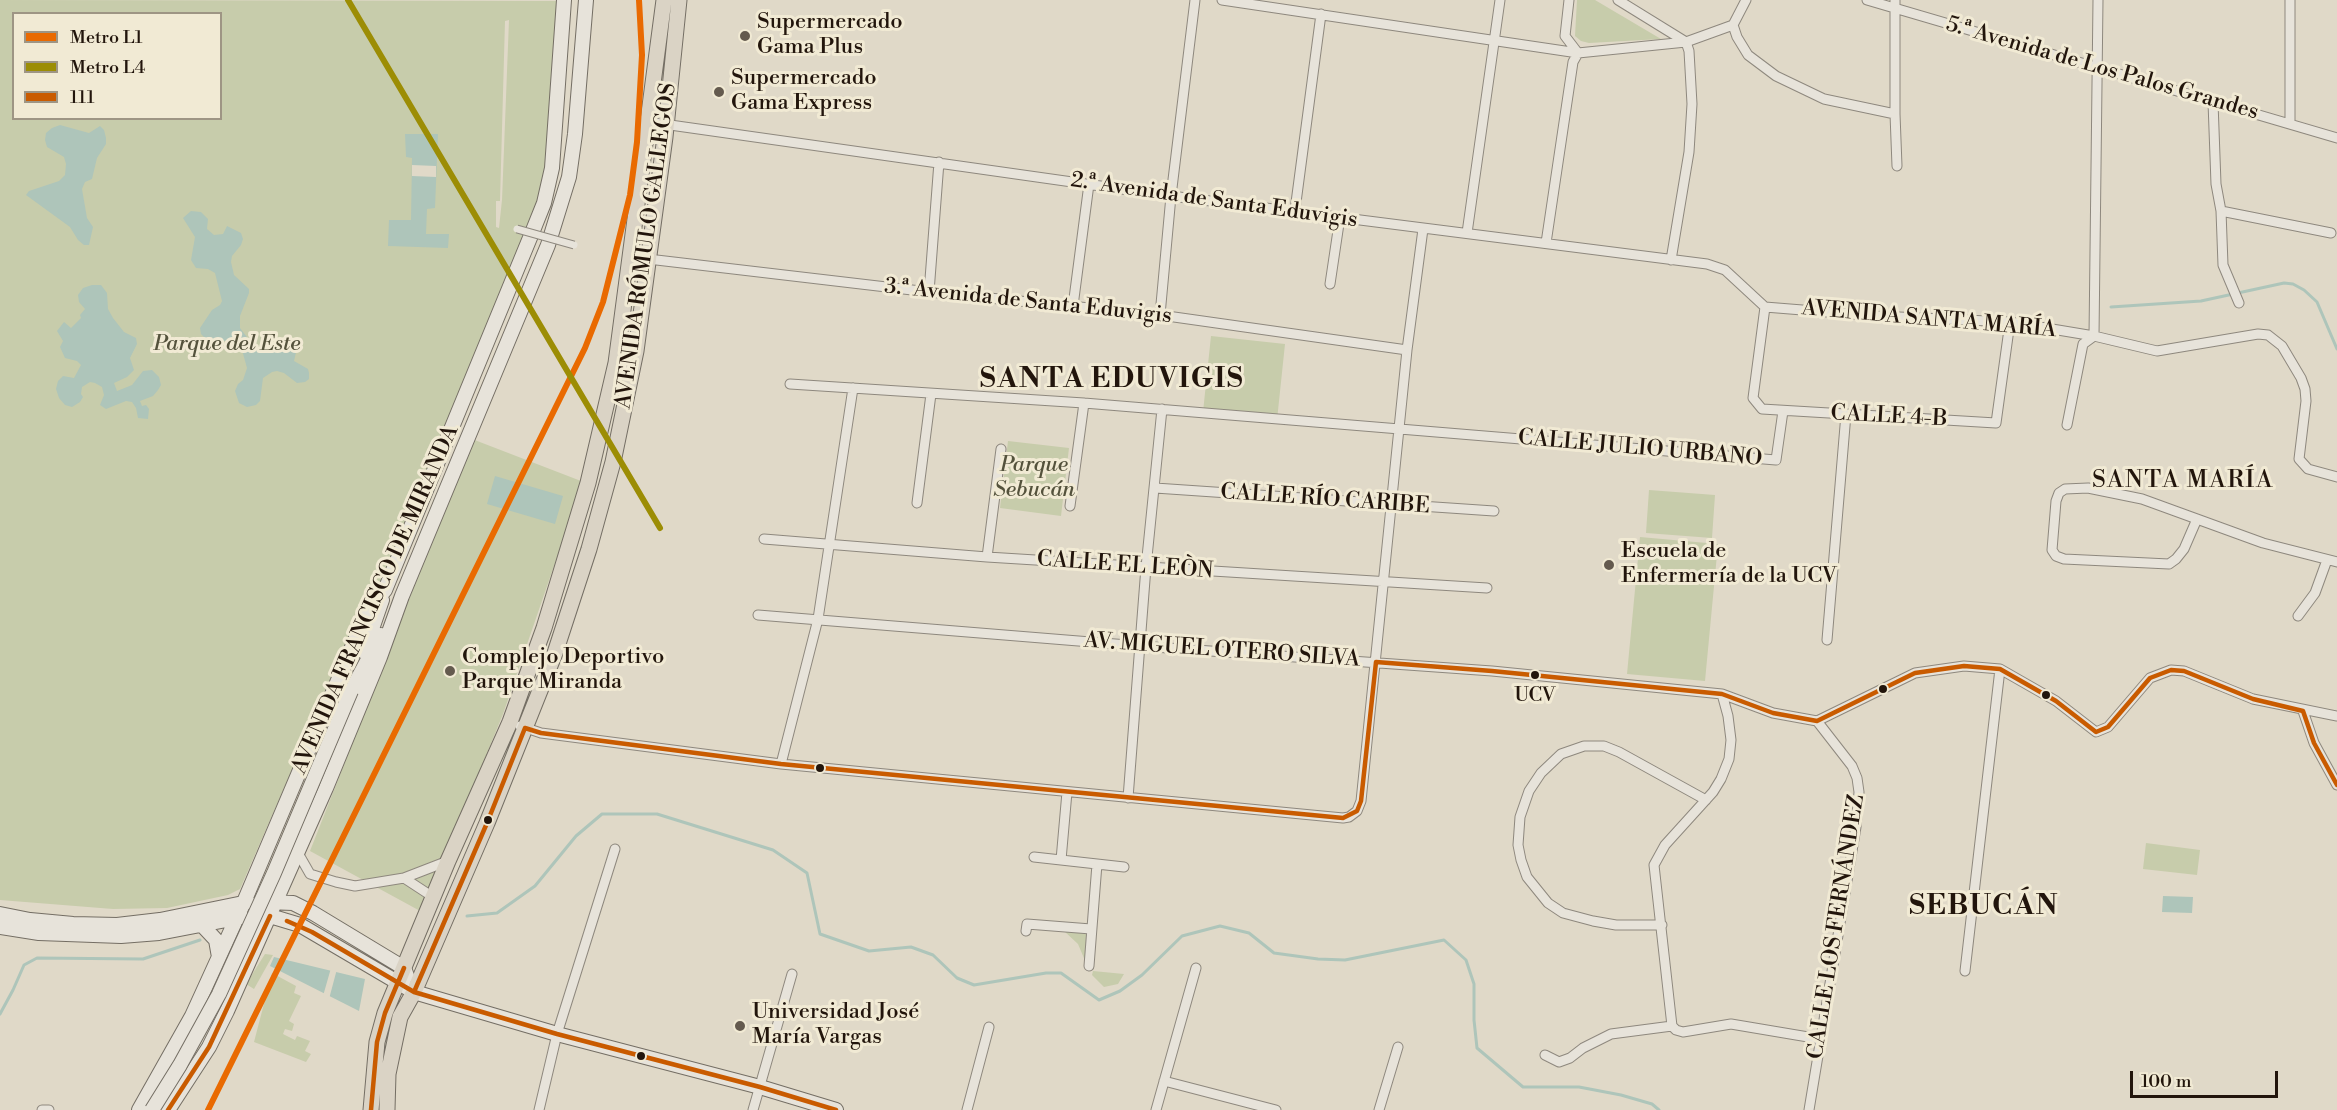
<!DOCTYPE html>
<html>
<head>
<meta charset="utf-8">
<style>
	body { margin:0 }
	#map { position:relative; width:2337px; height:1110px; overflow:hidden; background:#e0d9c8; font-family:"Libre Bodoni",serif }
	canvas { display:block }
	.legend { position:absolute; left:12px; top:12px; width:210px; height:108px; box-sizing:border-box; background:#f1ead4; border:2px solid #9e9584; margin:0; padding:8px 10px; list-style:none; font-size:18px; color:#22150c }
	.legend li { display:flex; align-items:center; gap:12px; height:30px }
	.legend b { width:30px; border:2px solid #9e9584 }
	.scale { position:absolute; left:2130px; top:1071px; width:148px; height:27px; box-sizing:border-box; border:3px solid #22150c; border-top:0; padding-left:8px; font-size:18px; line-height:21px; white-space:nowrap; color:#22150c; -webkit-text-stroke:4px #f1ead4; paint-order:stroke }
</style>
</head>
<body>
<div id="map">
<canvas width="2337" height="1110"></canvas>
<ul class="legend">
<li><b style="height:8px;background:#e96a01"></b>Metro L1</li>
<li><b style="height:8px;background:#9c8d05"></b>Metro L4</li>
<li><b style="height:8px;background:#c95b00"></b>111</li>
</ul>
<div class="scale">100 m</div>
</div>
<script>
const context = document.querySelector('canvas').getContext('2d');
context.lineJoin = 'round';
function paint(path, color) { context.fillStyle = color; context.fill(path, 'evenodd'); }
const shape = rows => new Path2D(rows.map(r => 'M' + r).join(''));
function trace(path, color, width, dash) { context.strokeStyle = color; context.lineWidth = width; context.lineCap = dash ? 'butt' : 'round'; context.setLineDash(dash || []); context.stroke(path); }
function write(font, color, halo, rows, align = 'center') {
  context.font = font + ' "Libre Bodoni",serif'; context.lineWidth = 6; context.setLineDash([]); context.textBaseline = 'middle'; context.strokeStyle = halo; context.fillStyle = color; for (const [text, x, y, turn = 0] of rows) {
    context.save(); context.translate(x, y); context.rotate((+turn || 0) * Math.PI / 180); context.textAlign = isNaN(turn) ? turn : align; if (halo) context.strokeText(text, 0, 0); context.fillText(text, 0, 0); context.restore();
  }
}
paint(shape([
	[0,0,559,1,549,168,538,207,385,578,328,724,288,813,305,740,240,889,228,895,167,908,113,909,0,900],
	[14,14,220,14,220,118,14,118],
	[509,20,502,200,499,228,496,227,496,201,500,201,505,21],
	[1577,0,1595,0,1661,39,1589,43,1581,41,1575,36],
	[1211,336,1285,344,1277,420,1203,412],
	[472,439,581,481,565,534,503,714,422,912,310,851],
	[1008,441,1069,448,1061,516,1000,508],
	[1649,490,1715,495,1712,538,1646,533],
	[1640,537,1718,544,1705,681,1627,674],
	[2146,843,2200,850,2197,875,2143,869],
	[1064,931,1087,933,1086,963,1078,944],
	[265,954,273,955,254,989,246,984],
	[1093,971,1124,974,1118,984,1104,987,1092,975],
	[272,973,296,986,294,993,301,996,289,1021,294,1024,292,1031,285,1029,283,1034,295,1040,297,1036,310,1041,305,1051,311,1054,306,1062,254,1042]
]), '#c7ccab');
paint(shape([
	[60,125,89,133,100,126,104,130,106,138,106,144,97,158,92,179,85,182,82,189,87,218,93,227,89,245,84,245,78,240,70,227,26,195,29,191,59,181,65,175,66,164,64,157,47,147,45,140,46,133,52,128],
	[405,134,438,134,435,208,427,209,426,234,449,234,448,248,388,246,389,220,411,220,412,158,406,157],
	[191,211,201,212,208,219,207,229,214,235,223,234,227,226,241,233,243,239,241,245,232,256,231,262,234,275,249,289,249,293,240,316,240,328,253,345,258,347,271,346,286,338,294,342,297,348,294,361,308,369,309,373,309,379,305,382,297,383,284,373,277,371,272,372,263,378,260,401,256,405,247,407,239,403,235,391,238,384,243,380,247,368,242,350,236,343,230,340,210,343,201,334,200,328,212,310,220,305,222,301,215,273,208,269,196,268,191,260,195,237,183,218],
	[92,285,101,285,107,293,108,309,113,318,124,332,136,338,137,344,130,358,134,370,127,377,114,383,117,391,132,385,143,371,152,370,159,377,161,385,158,390,153,396,140,401,142,406,146,405,149,409,148,419,138,418,136,408,132,402,126,401,106,409,100,405,104,395,102,387,95,383,90,382,82,387,81,394,83,397,80,402,72,407,65,405,59,398,56,389,58,381,63,376,74,378,81,365,77,361,65,358,60,347,63,341,57,331,64,322,71,328,81,318,80,315,85,309,79,302,78,295,83,288],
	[495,476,563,496,555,524,487,504],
	[2163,896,2193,897,2192,913,2162,912],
	[274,957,365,979,359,1011,270,966]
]), '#aec5ba');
paint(shape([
	[412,165,436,166,436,177,412,176],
	[331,968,337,969,329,999,323,996]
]), '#e0d9c8');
trace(shape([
	[2111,307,2201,301,2284,283,2293,284,2304,290,2317,302,2337,349],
	[467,916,497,913,535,886,576,836,602,814,657,814,773,850,807,873,820,934,869,951,911,947,933,955,957,978,974,985,1046,973,1061,973,1099,1000,1120,991,1142,975,1182,936,1220,926,1249,933,1274,953,1318,959,1345,960,1444,940,1466,960,1474,984,1474,1020,1477,1048,1523,1087,1579,1087,1621,1095,1652,1104,1659,1110],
	[0,1014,13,990,24,965,37,958,143,959,200,940]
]), '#aec5ba', 3);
const minor = shape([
	[1222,0,1578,53,1686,42,1733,25,1746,0],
	[1618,0,1686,42,1689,51,1692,104,1689,152,1671,260],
	[1867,0,2337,138],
	[1895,0,1895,114,1897,166],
	[1733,25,1737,37,1748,55,1776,76,1824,99,1895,114],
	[2213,102,2216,184,2221,211,2223,265,2239,303],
	[649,122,1171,196,1707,264,1725,270,1765,307],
	[2290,123,2290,0],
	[1295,210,1321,14],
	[2221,211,2331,233],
	[1467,233,1500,0],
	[1546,243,1573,62,1578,53,1565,36,1569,0],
	[648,259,929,292,1160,315,1407,350],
	[1330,284,1340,217],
	[929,292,939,162],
	[1073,306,1089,184],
	[1765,307,1877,316,2010,322,2094,336,2157,351,2258,334,2268,335,2282,346,2301,378,2305,389,2306,401,2299,459,2308,469,2337,477],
	[1765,307,1753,398,1762,409,1996,423,2010,322],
	[1160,315,1171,196,1195,0],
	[790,384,1084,403,1776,460,1783,411],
	[2067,425,2083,344,2094,336,2098,0],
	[1155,488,1494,511],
	[917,503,931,394],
	[1070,506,1084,403],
	[2197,519,2184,549,2176,559,2169,564,2064,559,2056,556,2052,550,2056,501,2059,493,2065,489,2088,488,2142,499,2263,543,2337,562],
	[764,539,987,557,1487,588],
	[987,557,1001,449],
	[758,615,1140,646,1492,671,1722,694,1773,713,1817,721,1915,673,1964,666,2000,669,2056,701,2096,732,2108,727,2150,678,2171,670,2184,671,2253,699,2337,716],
	[2298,616,2315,593,2327,560],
	[1827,640,1846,414],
	[2303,711,2314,743,2337,785],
	[520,726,541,733,781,764,1343,818,1349,817,1357,811,1361,801,1407,350,1423,229],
	[781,764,818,619,853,388],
	[1128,798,1146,567,1162,409],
	[298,853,310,874,336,882,355,886,404,878,448,861],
	[1034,857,1124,867],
	[1061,860,1067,792],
	[404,878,433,897],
	[1662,925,1616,925,1593,921,1563,913,1548,903,1527,877,1521,860,1518,845,1520,817,1529,791,1541,773,1561,754,1584,746,1604,746,1619,752,1706,800],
	[1026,931,1027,924,1091,929],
	[1089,966,1097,864],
	[1965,971,2000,669],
	[1672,1026,1654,865,1665,845,1713,792,1721,779,1729,759,1731,740,1728,716,1722,694],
	[1672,1026,1676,1030,1683,1032,1731,1024,1820,1039],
	[1545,1055,1559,1062,1570,1058,1583,1048,1611,1034,1672,1026],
	[1164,1081,1276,1110],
	[42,1110,49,1110],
	[539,1110,557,1034,615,849],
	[753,1110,792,974],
	[967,1110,989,1027],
	[1156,1110,1196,968],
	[1379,1110,1398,1047],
	[1809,1110,1856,827,1859,792,1857,778,1852,766,1817,721]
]);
const secondary = shape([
	[364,652,382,600],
	[351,691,381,635],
	[267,902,293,903,313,913,404,968,407,976],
	[0,914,30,920,73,924,117,925,160,920,248,902],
	[261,916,270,916,300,925,414,992,557,1034,760,1087,836,1110],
	[201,924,216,940,219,957],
	[0,927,39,933,121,936,159,933,242,917],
	[139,1110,192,1016,244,902,367,612,385,590,534,228,544,203,552,168,564,0],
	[168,1110,209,1047,227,1011,326,788,380,657,402,596,548,245,569,177,575,134,586,0]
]);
const primary = shape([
	[371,1110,377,1042,385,1013,448,861,510,722,544,628,588,483,616,363,664,0],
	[387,1110,388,1074,400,1017,414,992,487,823,555,653,589,549,613,462,636,351,665,137,679,0]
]);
trace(minor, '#8e887e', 11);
trace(secondary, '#746e64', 16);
trace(primary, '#746e64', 17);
trace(minor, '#e7e3da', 9);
trace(secondary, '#e7e3da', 14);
trace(primary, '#dad3c5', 15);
const pedestrianBridge = shape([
	[517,229,574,245]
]);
const secondaryBridge = shape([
	[152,1110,180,1065,219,994,274,873,351,691]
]);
trace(pedestrianBridge, '#8e887e', 9, []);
trace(secondaryBridge, '#746e64', 16, []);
trace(pedestrianBridge, '#e7e3da', 7);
trace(secondaryBridge, '#e7e3da', 14);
trace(shape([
	[287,921,312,932,414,992,557,1034,760,1087,836,1110],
	[414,992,487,823,525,728,541,733,781,764,1343,818,1357,811,1361,801,1376,662,1492,671,1722,694,1773,713,1817,721,1915,673,1964,666,2000,669,2056,701,2096,732,2108,727,2150,678,2171,670,2184,671,2253,699,2303,711,2314,743,2337,785],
	[168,1110,209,1047,270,916],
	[371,1110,377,1042,385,1013,404,968]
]), '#c95b00', 4.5);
trace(shape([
	[208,1110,585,348,603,302,630,195,637,142,642,55,639,0]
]), '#e96a01', 6);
trace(shape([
	[348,0,660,528]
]), '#9c8d05', 6);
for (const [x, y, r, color] of [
	[745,36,6,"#645a4e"],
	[719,92,6,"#645a4e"],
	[1609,565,6,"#645a4e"],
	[450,671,6,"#645a4e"],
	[1535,675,5,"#22150c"],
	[1883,689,5,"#22150c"],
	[2046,695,5,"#22150c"],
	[820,768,5,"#22150c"],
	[488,820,5,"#22150c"],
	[740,1026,6,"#645a4e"],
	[641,1056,5,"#22150c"]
]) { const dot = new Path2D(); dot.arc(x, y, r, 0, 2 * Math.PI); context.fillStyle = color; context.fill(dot); trace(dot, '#f1ead4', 2); }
write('20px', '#22150c', '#f1ead4', [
	["UCV",1535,696]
]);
write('22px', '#22150c', '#f1ead4', [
	["Supermercado",757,23],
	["Gama Plus",757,48],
	["Supermercado",731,79],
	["Gama Express",731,104],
	["Escuela de",1621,552],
	["Enfermería de la UCV",1621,577],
	["Complejo Deportivo",462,658],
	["Parque Miranda",462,683],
	["Universidad José",752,1013],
	["María Vargas",752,1038]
], 'left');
write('22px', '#22150c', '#f1ead4', [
	["5.ª Avenida de Los Palos Grandes",2102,69,16],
	["2.ª Avenida de Santa Eduvigis",1214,201,8],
	["AVENIDA RÓMULO GALLEGOS",647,246,-82],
	["3.ª Avenida de Santa Eduvigis",1028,302,6],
	["AVENIDA SANTA MARÍA",1929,320,5],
	["CALLE 4-B",1889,417,3],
	["CALLE JULIO URBANO",1640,449,5],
	["CALLE RÍO CARIBE",1325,500,4],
	["CALLE EL LEÒN",1125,566,4],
	["AVENIDA FRANCISCO DE MIRANDA",376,600,-66],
	["AV. MIGUEL OTERO SILVA",1222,651,4],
	["CALLE LOS FERNÁNDEZ",1837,927,-81]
]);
write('italic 22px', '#54523c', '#f1ead4', [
	["Parque del Este",227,345],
	["Parque",1034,466],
	["Sebucán",1034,491]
]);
context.letterSpacing = '1.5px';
write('24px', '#22150c', '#f1ead4', [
	["SANTA MARÍA",2183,481]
]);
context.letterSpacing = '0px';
context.letterSpacing = '1.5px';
write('bold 28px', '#22150c', '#f1ead4', [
	["SANTA EDUVIGIS",1112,380],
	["SEBUCÁN",1984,907]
]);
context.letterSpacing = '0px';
</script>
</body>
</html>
